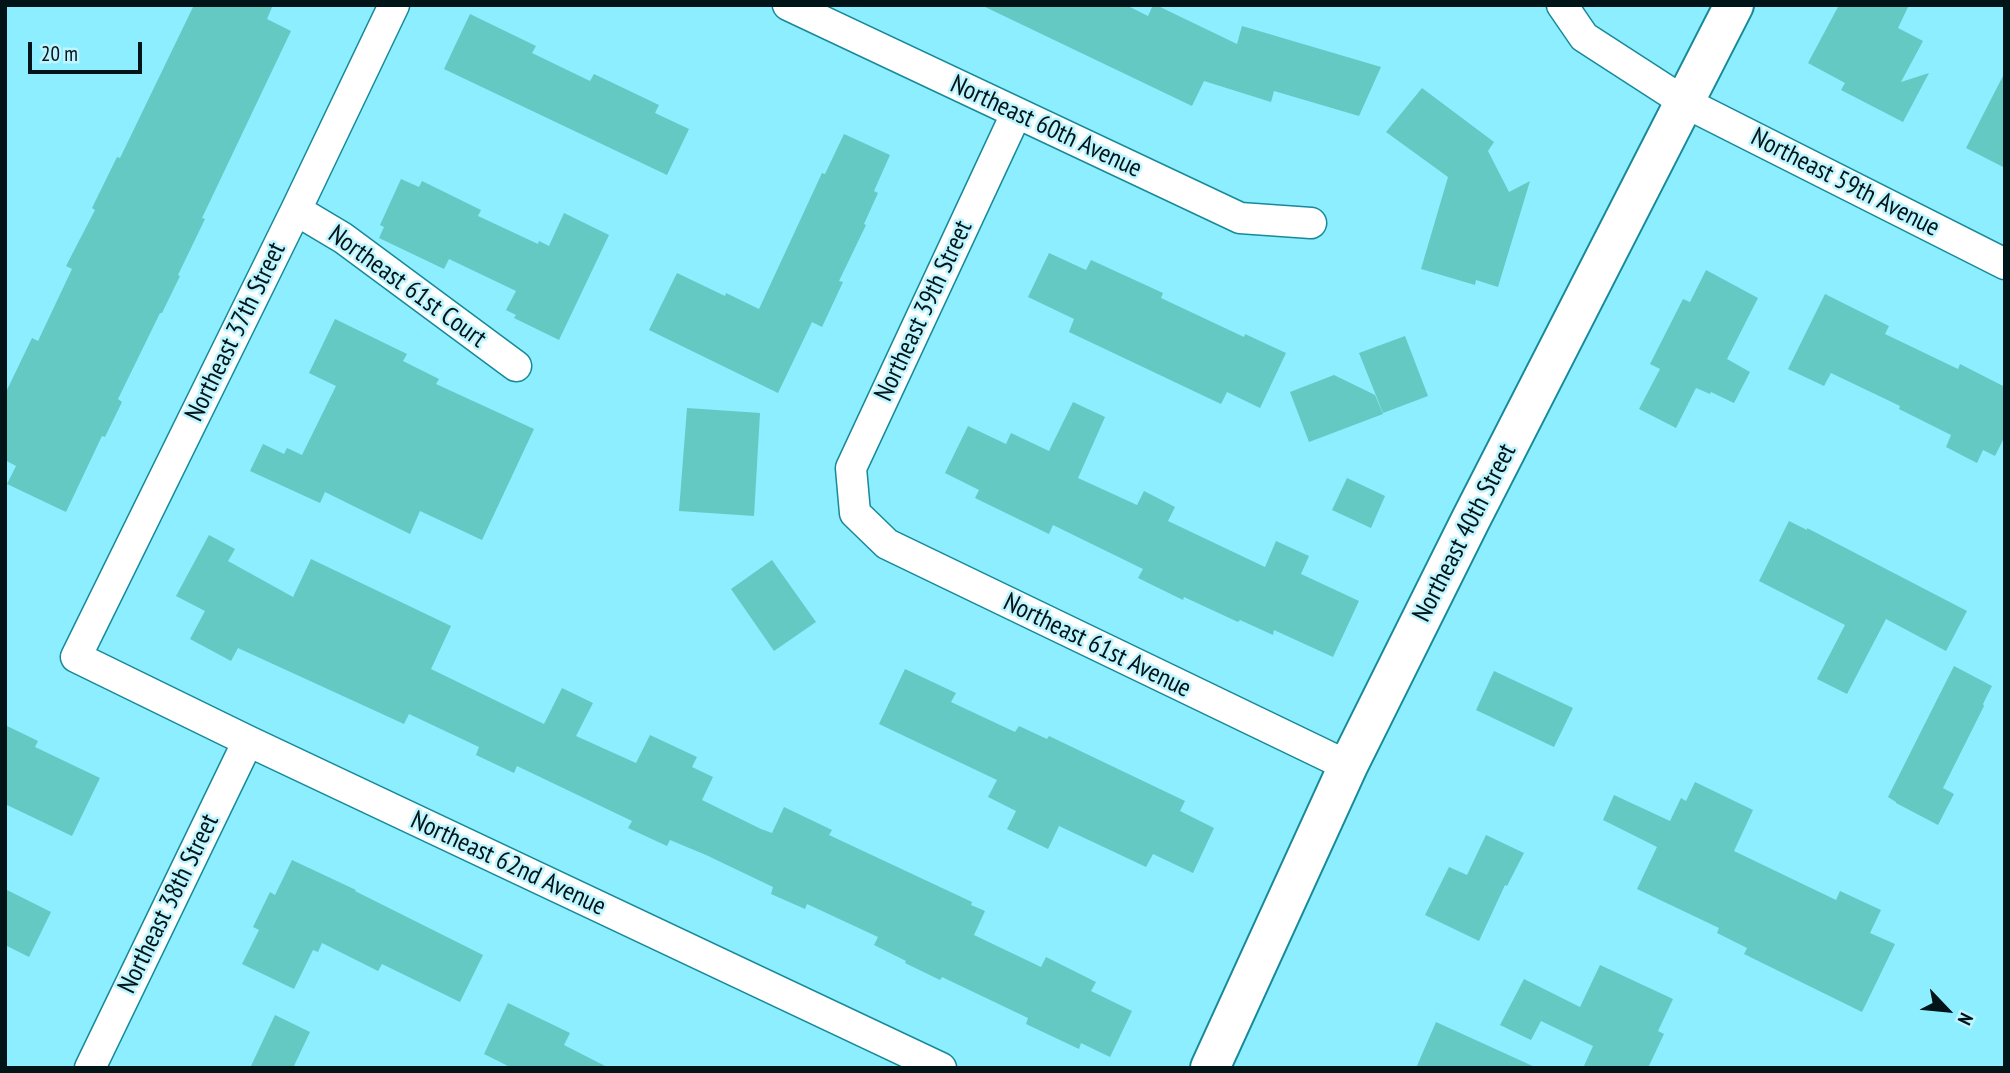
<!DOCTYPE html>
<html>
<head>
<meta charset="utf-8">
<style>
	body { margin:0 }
	#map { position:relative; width:2010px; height:1073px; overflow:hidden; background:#8ceeff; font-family:"PT Sans Narrow",sans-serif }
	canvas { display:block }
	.frame { position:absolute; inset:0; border:7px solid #011418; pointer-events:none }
	.north { position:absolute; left:1912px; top:975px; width:70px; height:70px; -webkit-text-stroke:5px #bef5fe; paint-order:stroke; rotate:116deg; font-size:19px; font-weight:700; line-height:28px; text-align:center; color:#011418 }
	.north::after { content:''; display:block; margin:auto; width:24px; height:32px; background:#011418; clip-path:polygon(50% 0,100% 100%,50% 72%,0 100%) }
	.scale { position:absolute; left:28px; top:42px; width:114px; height:32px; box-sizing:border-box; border:4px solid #011418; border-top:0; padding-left:9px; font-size:21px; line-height:24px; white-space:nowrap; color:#011418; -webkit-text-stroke:5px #bef5fe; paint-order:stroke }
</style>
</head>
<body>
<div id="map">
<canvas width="2010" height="1073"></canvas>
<div class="frame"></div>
<div class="north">N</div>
<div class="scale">20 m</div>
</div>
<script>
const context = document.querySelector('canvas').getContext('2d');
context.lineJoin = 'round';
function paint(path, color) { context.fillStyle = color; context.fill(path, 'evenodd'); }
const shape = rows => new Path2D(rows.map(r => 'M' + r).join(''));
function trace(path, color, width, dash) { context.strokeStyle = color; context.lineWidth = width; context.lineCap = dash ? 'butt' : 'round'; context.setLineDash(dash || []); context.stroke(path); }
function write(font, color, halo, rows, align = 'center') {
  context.font = font + ' "PT Sans Narrow",sans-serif'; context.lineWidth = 5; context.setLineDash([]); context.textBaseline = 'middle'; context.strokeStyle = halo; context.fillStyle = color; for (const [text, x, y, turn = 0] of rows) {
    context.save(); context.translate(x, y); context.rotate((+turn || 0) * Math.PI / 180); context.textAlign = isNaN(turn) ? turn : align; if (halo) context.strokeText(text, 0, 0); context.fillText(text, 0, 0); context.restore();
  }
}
paint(shape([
	[194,5,273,5,267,19,291,31,202,218,205,219,178,275,180,276,162,313,160,313,118,399,122,402,105,437,102,436,66,512,7,484,16,466,5,460,5,394,32,338,38,341,72,269,66,266,95,210,92,208,117,157,120,158],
	[981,5,1126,5,1148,16,1153,5,1156,5,1237,44,1242,26,1381,67,1359,116,1274,91,1271,102,1204,81,1192,106],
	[1839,5,1909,5,1898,28,1923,41,1901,82,1929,73,1903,122,1841,90,1845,83,1808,63],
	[470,14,536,46,532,53,590,81,594,74,659,105,655,113,689,129,667,175,444,69],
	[2005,72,2005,168,1966,148],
	[1422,88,1494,142,1488,151,1509,192,1530,181,1498,287,1476,280,1475,285,1421,269,1448,177,1386,132],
	[844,134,890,155,874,191,878,193,864,224,866,225,839,281,843,282,822,327,812,322,778,393,649,330,677,273,725,296,726,293,759,309,822,173,825,174],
	[401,179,419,187,422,181,481,210,478,216,538,244,539,241,549,246,564,213,609,235,559,340,514,318,516,315,506,310,516,291,449,259,444,269,379,238,384,227,380,225],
	[1049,253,1086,270,1091,260,1163,293,1161,298,1244,337,1245,334,1286,353,1260,408,1227,392,1221,404,1069,332,1074,319,1028,297],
	[1706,270,1758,298,1727,359,1750,372,1734,403,1711,392,1710,394,1696,388,1676,428,1639,409,1660,369,1650,364,1683,299,1690,302],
	[1825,294,1889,326,1885,334,1958,369,1960,364,2005,387,2005,436,1995,456,1983,450,1977,463,1946,447,1951,435,1899,409,1900,406,1831,373,1824,386,1788,369],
	[335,319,407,354,403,361,439,379,436,384,534,429,482,540,420,511,410,534,325,492,320,503,250,471,263,444,284,454,287,448,302,455,336,386,309,373],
	[1405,336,1428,396,1383,413,1359,353],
	[1334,375,1375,395,1383,414,1309,442,1290,392],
	[1073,402,1105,417,1078,478,1137,505,1144,491,1175,507,1168,521,1265,567,1276,541,1309,556,1301,574,1359,601,1333,657,1274,630,1273,635,1240,620,1238,622,1184,597,1183,600,1138,578,1143,569,1053,525,1049,534,975,498,979,490,945,473,968,426,1006,444,1011,433,1049,451],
	[687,408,760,413,754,516,679,511],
	[1347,478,1385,496,1371,528,1332,510],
	[1789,521,1807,530,1807,528,1967,611,1946,651,1886,619,1847,694,1817,679,1845,625,1759,581],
	[209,535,235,549,228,561,293,597,311,559,451,626,431,669,544,724,562,688,593,703,576,736,636,763,650,735,697,757,692,767,713,777,702,800,761,829,772,833,784,807,832,830,829,835,972,902,971,905,985,911,974,935,1041,967,1046,957,1096,982,1091,991,1132,1011,1110,1057,1081,1043,1079,1049,1026,1024,1028,1018,942,977,940,980,905,963,906,961,874,945,878,937,807,904,805,909,771,894,773,887,706,855,670,840,667,846,628,828,632,821,517,766,514,773,476,755,479,747,409,714,404,724,238,648,231,661,190,639,205,611,176,596],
	[772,560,816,622,774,651,731,589],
	[1954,666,1992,686,1983,704,1984,706,1943,788,1954,794,1938,825,1896,803,1896,802,1888,797],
	[905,669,956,693,951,702,1015,732,1019,726,1047,739,1049,736,1185,801,1180,811,1214,828,1193,873,1153,854,1146,867,1059,826,1048,849,1007,829,1016,811,988,797,997,780,879,724],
	[1494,671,1573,708,1554,747,1476,710],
	[5,725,38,741,35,747,100,778,72,836,7,805,5,809],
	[1695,782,1753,810,1734,851,1836,900,1840,891,1881,910,1870,933,1895,944,1862,1012,1744,954,1747,948,1717,933,1719,928,1637,889,1657,847,1603,820,1614,795,1670,821,1681,798,1686,801],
	[1486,835,1524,853,1507,886,1505,885,1479,941,1425,915,1449,867,1467,875],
	[292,860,356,890,355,891,483,955,460,1002,382,964,378,971,322,943,318,952,313,950,294,989,242,964,259,930,253,927,270,892,275,895],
	[5,889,51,912,29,957,5,945],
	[1600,965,1673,999,1658,1031,1664,1034,1648,1068,1583,1068,1593,1046,1541,1021,1531,1040,1500,1025,1524,979,1580,1007],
	[508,1003,570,1033,564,1045,609,1068,512,1068,484,1054],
	[275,1015,310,1032,293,1068,250,1068],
	[1436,1022,1537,1068,1416,1068]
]), '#64c9c2');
const street = shape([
	[394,5,296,210,76,657,248,741,941,1068],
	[788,5,1240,218,1311,223],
	[1562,5,1584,37,1686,103,2005,264],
	[1016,114,851,468,855,513,887,544,1348,766],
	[296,210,343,238,516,366],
	[90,1068,248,741]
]);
const secondary = shape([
	[1210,1068,1348,766,1470,521,1734,5]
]);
trace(street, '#178999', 33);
trace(secondary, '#178999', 42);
trace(street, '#fff', 30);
trace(secondary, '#fff', 38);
write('26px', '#011418', '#bef5fe', [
	["Northeast 60th Avenue",1046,127,25],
	["Northeast 59th Avenue",1845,183,27],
	["Northeast 61st Court",407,287,36],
	["Northeast 39th Street",924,311,-65],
	["Northeast 37th Street",236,332,-64],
	["Northeast 40th Street",1465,533,-63],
	["Northeast 61st Avenue",1097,646,26],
	["Northeast 62nd Avenue",508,864,25],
	["Northeast 38th Street",169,904,-64]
]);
</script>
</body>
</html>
